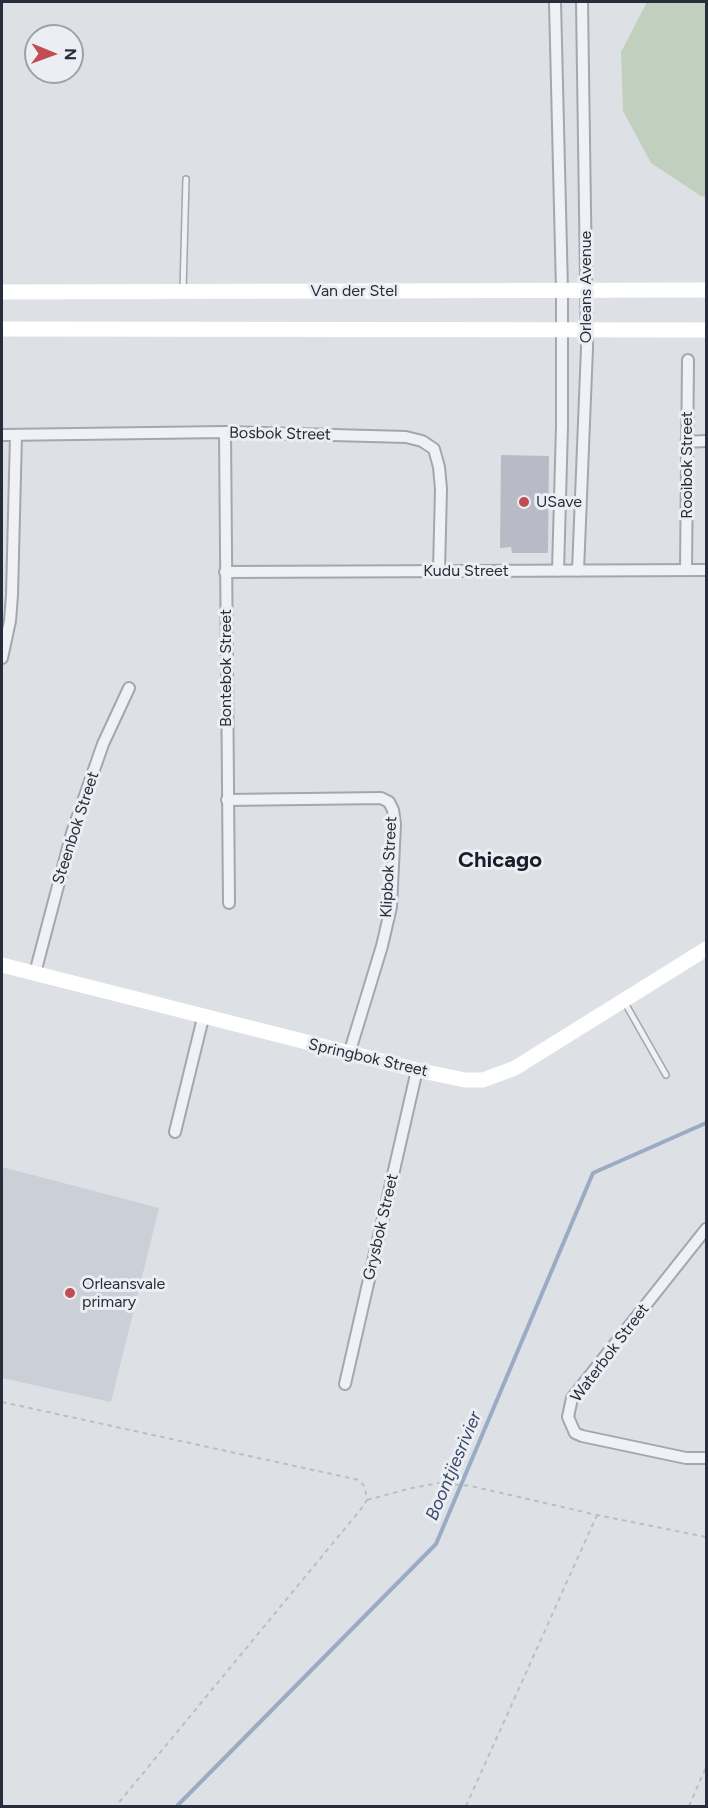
<!DOCTYPE html>
<html>
<head>
<meta charset="utf-8">
<style>
	body { margin:0 }
	#map { position:relative; width:708px; height:1808px; overflow:hidden; background:#dde0e5; font-family:Figtree,sans-serif }
	canvas { display:block }
	.frame { position:absolute; inset:0; border:3px solid #282d3b; pointer-events:none }
	.north { position:absolute; left:24px; top:24px; width:60px; height:60px; box-sizing:border-box; background:#eceef3; border:2px solid #9ea1a9; border-radius:50%; rotate:91deg; font-size:16px; font-weight:700; line-height:24px; text-align:center; color:#282d3b }
	.north::after { content:''; display:block; margin:auto; width:21px; height:27px; background:#c14c53; clip-path:polygon(50% 0,100% 100%,50% 72%,0 100%) }
</style>
</head>
<body>
<div id="map">
<canvas width="708" height="1808"></canvas>
<div class="frame"></div>
<div class="north">N</div>
</div>
<script>
const context = document.querySelector('canvas').getContext('2d');
context.lineJoin = 'round';
function paint(path, color) { context.fillStyle = color; context.fill(path, 'evenodd'); }
const shape = rows => new Path2D(rows.map(r => 'M' + r).join(''));
function trace(path, color, width, dash) { context.strokeStyle = color; context.lineWidth = width; context.lineCap = dash ? 'butt' : 'round'; context.setLineDash(dash || []); context.stroke(path); }
function write(font, color, halo, rows, align = 'center') {
  context.font = font + ' Figtree,sans-serif'; context.lineWidth = 6; context.setLineDash([]); context.textBaseline = 'middle'; context.strokeStyle = halo; context.fillStyle = color; for (const [text, x, y, turn = 0] of rows) {
    context.save(); context.translate(x, y); context.rotate((+turn || 0) * Math.PI / 180); context.textAlign = isNaN(turn) ? turn : align; if (halo) context.strokeText(text, 0, 0); context.fillText(text, 0, 0); context.restore();
  }
}
paint(shape([
	[2,1167,159,1208,111,1402,2,1378]
]), '#cbcfd7');
paint(shape([
	[647,2,706,2,706,197,701,196,651,163,623,111,621,52]
]), '#c1cfbf');
trace(shape([
	[177,1806,436,1544,593,1173,706,1123]
]), '#9babc3', 4);
paint(shape([
	[501,455,549,456,548,553,512,553,511,547,500,548]
]), '#b8bbc5');
const lane = shape([
	[183,290,186,179],
	[625,1003,666,1075]
]);
const street = shape([
	[555,2,562,291,562,426,558,571],
	[225,432,229,903],
	[2,435,225,432,406,437,422,441,434,449,439,467,441,489,439,570],
	[686,442,706,441],
	[686,570,688,360],
	[578,571,587,348,582,2],
	[225,572,706,570],
	[2,658,10,621,12,595,16,435],
	[227,800,381,798,389,802,393,810,395,824,391,907,382,946,349,1054],
	[35,973,72,833,103,744,129,688],
	[175,1132,203,1018],
	[706,1229,572,1398,568,1417,575,1433,582,1436,686,1458,706,1458],
	[345,1384,417,1070]
]);
trace(lane, '#a3a7af', 8);
trace(street, '#a3a7af', 14);
trace(shape([
	[2,1402,359,1480,365,1487,367,1500,361,1509,116,1806],
	[367,1500,412,1488,439,1483,471,1486,597,1515,706,1537],
	[466,1806,597,1515],
	[689,1806,706,1767]
]), '#bbbec4', 2, [4.5, 4.5]);
trace(lane, '#eff1f4', 5);
trace(street, '#eff1f4', 10);
trace(shape([
	[2,292,706,290],
	[2,329,706,330],
	[2,965,417,1070,465,1080,483,1080,515,1068,706,949]
]), '#fff', 15);
for (const [x, y, r, color] of [
	[524,502,6,"#c14c53"],
	[70,1293,6,"#c14c53"]
]) { const dot = new Path2D(); dot.arc(x, y, r, 0, 2 * Math.PI); context.fillStyle = color; context.fill(dot); trace(dot, '#eceef3', 2); }
write('16px', '#282d3b', '#eceef3', [
	["Orleans Avenue",586,287,-90],
	["Van der Stel",354,291],
	["Bosbok Street",280,434,1],
	["Rooibok Street",687,465,-90],
	["Kudu Street",466,571],
	["Bontebok Street",226,668,-90],
	["Steenbok Street",76,828,-72],
	["Klipbok Street",389,867,-87],
	["Springbok Street",368,1058,13],
	["Grysbok Street",381,1227,-77],
	["Waterbok Street",610,1353,-53]
]);
write('16px', '#282d3b', '#eceef3', [
	["USave",536,502],
	["Orleansvale",82,1284],
	["primary",82,1302]
], 'left');
write('italic 18px', '#36496b', '#eceef3', [
	["Boontjiesrivier",454,1466,-67]
]);
write('bold 22px', '#1a1e2b', '#eceef3', [
	["Chicago",500,861]
]);
</script>
</body>
</html>
